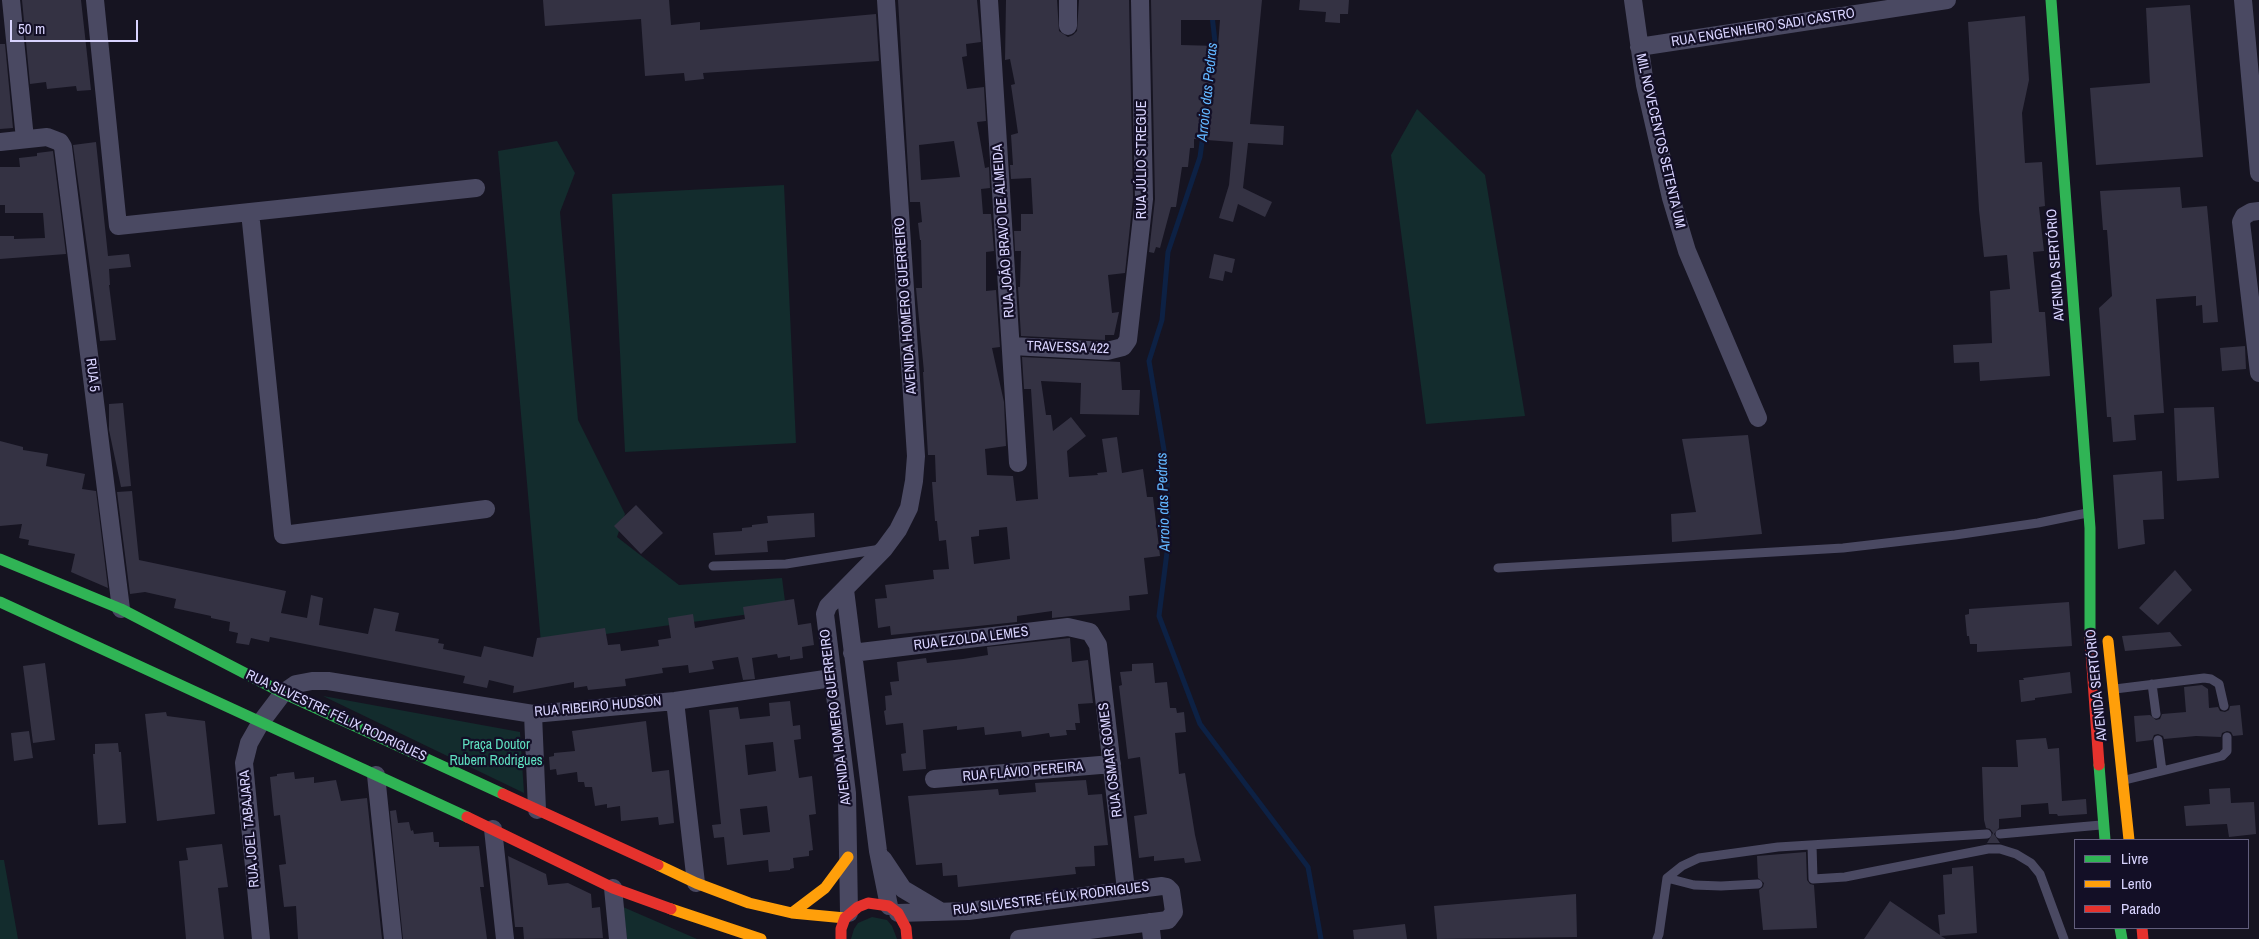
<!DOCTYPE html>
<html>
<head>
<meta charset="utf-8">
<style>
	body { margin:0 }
	#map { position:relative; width:2259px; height:939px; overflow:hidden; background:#161421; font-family:"Archivo Narrow",sans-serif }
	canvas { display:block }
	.legend { position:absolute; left:2074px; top:839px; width:175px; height:90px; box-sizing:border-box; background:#130f26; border:1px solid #625e7d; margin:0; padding:6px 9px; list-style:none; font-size:15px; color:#d9d4ff }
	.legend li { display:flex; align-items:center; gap:10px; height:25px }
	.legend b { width:25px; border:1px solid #625e7d }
	.scale { position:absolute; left:10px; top:20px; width:128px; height:22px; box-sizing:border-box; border:2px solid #d9d4ff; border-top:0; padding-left:6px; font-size:15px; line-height:18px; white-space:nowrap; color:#d9d4ff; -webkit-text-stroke:4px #130f26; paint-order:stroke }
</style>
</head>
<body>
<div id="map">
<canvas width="2259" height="939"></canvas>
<ul class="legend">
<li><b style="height:6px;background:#30b455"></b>Livre</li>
<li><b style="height:6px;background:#ff9f0a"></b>Lento</li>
<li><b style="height:6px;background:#e5322d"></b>Parado</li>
</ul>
<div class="scale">50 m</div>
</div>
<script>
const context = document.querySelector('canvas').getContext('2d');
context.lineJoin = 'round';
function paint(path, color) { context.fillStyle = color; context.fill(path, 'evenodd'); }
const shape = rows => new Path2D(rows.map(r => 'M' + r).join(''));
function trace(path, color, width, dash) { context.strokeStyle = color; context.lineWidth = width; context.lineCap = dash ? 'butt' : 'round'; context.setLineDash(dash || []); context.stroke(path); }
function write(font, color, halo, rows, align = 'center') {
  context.font = font + ' "Archivo Narrow",sans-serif'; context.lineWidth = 4.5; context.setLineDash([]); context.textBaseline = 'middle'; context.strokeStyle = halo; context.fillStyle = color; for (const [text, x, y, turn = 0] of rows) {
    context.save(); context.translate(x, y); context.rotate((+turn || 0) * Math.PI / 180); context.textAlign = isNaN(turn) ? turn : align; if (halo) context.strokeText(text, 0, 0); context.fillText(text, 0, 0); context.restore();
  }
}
paint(shape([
	[1417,109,1485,175,1525,416,1426,424,1391,155],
	[557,141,575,173,560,212,578,420,625,514,617,537,679,585,782,578,786,609,541,643,498,151],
	[784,185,796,443,625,452,612,194],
	[323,696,520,732,524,793],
	[0,860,4,860,18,939,0,939],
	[623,907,697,939,627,939],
	[872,917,887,920,892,926,897,939,851,939,854,929,858,923]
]), '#132c2d');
trace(shape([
	[1212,15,1215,42,1213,52],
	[1203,135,1200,157,1168,252,1162,320,1149,361,1167,468,1168,544,1159,616,1200,724,1308,867,1321,939]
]), '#0d2144', 5);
paint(shape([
	[22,0,81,0,91,90,77,91,76,86,47,89,46,82,30,84],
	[543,0,669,0,671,25,700,22,700,30,876,14,879,61,703,73,704,79,685,81,684,73,645,76,641,19,545,26],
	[898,0,977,0,981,42,966,44,967,56,962,57,967,89,984,87,986,121,977,122,985,168,989,167,990,188,981,189,983,214,991,214,994,251,986,252,986,291,996,290,1000,347,992,348,1004,402,1006,446,985,449,987,475,1013,476,1016,501,1038,499,1031,389,1024,389,1022,357,1120,362,1122,390,1140,390,1139,415,1080,414,1081,383,1041,381,1046,415,1051,415,1053,431,1071,417,1086,436,1067,451,1069,477,1098,475,1097,473,1107,472,1102,439,1117,437,1122,473,1143,469,1147,497,1153,497,1160,556,1144,558,1148,594,1129,596,1130,610,1052,618,1052,611,1017,616,1017,622,891,635,890,626,878,628,875,599,887,598,885,585,934,579,933,570,949,569,946,540,939,541,937,521,935,521,932,482,936,482,935,455,928,455,923,372,924,372,916,288,922,288,921,240,920,240,918,223,922,222,920,202,910,202],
	[954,141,960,177,921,180,919,145],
	[1007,527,1010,559,974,564,971,537,979,536,979,530],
	[1006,0,1057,0,1059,31,1068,37,1073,35,1077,31,1079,0,1129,0,1133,198,1125,273,1108,275,1112,313,1119,312,1114,335,1105,335,1105,340,1021,336,1018,287,1020,287,1021,251,1015,251,1014,231,1021,231,1021,214,1033,214,1031,178,1011,179,1010,165,1013,165,1011,135,1018,133,1011,85,1015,84,1010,59,1005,60],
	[1151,0,1262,0,1250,124,1284,126,1283,145,1248,143,1243,188,1272,202,1265,217,1238,204,1233,222,1219,218,1229,185,1233,142,1194,139,1194,148,1190,148,1188,167,1182,167,1176,207,1171,207,1160,248,1156,247,1154,253,1149,252,1155,199],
	[1181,20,1220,20,1218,46,1181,45],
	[1300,0,1349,0,1348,14,1340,14,1340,23,1325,22,1326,12,1299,10],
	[2190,5,2203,157,2096,165,2090,88,2150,83,2146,8],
	[2025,16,2029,80,2022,113,2025,163,2042,162,2045,206,2039,207,2044,251,2033,252,2039,312,2045,312,2050,376,1980,381,1979,362,1954,363,1953,345,1992,343,1990,291,2010,289,2007,255,1984,257,1979,210,1968,22],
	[0,44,5,44,13,128,0,129],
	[96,142,108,256,129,254,131,267,109,269,110,285,109,285,116,340,100,341,73,145],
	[53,151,66,254,0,259,0,236,14,236,14,239,45,238,43,213,5,213,5,205,0,205,0,167,20,167,19,158,37,156,37,153],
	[2180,187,2182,208,2207,206,2218,322,2203,323,2202,305,2196,306,2196,296,2156,299,2164,413,2134,415,2136,440,2113,442,2111,417,2107,417,2099,308,2112,296,2107,230,2103,230,2100,191],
	[1214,254,1235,259,1232,273,1225,271,1223,281,1209,278],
	[2245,346,2246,369,2222,371,2220,348],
	[123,403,131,486,121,487,109,430,109,404],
	[2214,407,2219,478,2177,481,2174,408],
	[1748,435,1762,534,1672,542,1671,514,1696,512,1682,439],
	[0,441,23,447,23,450,48,454,46,466,85,474,82,489,96,491,108,588,71,572,75,554,28,545,29,540,19,538,22,524,0,526],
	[2162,471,2164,519,2143,520,2145,544,2118,549,2113,475],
	[132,491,139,560,286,591,281,613,307,618,311,595,323,598,319,625,368,634,374,608,399,613,395,631,439,639,438,643,444,644,443,649,481,657,484,646,533,657,537,638,605,628,608,645,620,644,621,651,659,646,658,640,671,638,668,618,693,614,695,628,745,619,743,607,794,599,798,625,811,623,814,645,802,647,803,658,790,660,790,656,778,658,777,654,752,658,755,679,743,680,738,657,712,661,714,669,689,673,688,665,662,668,663,673,625,679,626,686,588,690,587,686,574,688,574,682,513,693,514,686,489,680,487,688,463,683,465,676,270,637,269,642,251,638,249,645,236,643,238,633,229,631,230,622,211,618,211,616,174,608,176,599,145,592,130,594,117,492],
	[636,505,663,533,641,554,614,526],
	[814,513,815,537,767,541,768,552,715,555,713,533,742,531,742,528,752,527,752,525,768,523,767,516],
	[2175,570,2192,590,2158,625,2139,608],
	[2069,602,2072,646,1977,652,1977,644,1970,644,1969,636,1967,636,1965,615,1969,614,1969,609],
	[2170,632,2182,646,2125,651,2122,636],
	[1070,638,1072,662,1088,660,1093,703,1078,704,1080,723,1075,723,1076,730,1066,730,1067,735,1050,737,1049,733,1022,737,1021,731,985,735,984,727,957,730,957,726,923,730,926,769,903,771,901,754,906,753,903,723,886,725,884,711,886,710,885,696,892,695,890,682,899,681,897,662,926,658,927,663,963,659,988,655,987,647],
	[45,663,55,740,33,743,23,666],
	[1153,663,1155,683,1167,682,1170,708,1176,708,1177,713,1184,712,1186,732,1175,733,1179,774,1185,773,1195,835,1201,861,1185,863,1184,858,1154,861,1154,856,1139,858,1134,816,1147,814,1140,757,1128,759,1119,686,1122,685,1120,672,1132,671,1132,664],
	[2070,672,2072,693,2035,698,2035,700,2021,702,2019,680,2024,680,2023,678],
	[2202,685,2208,689,2209,708,2218,707,2220,711,2225,712,2229,710,2230,706,2240,705,2243,735,2233,736,2231,732,2227,731,2222,733,2221,737,2196,736,2164,739,2163,736,2158,734,2154,735,2152,740,2136,742,2134,716,2150,715,2156,720,2160,719,2162,714,2186,712,2184,687],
	[790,701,793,726,800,725,801,739,794,740,799,778,812,776,816,814,809,815,813,850,809,851,809,856,793,858,794,868,790,869,790,870,769,872,768,860,727,865,724,837,714,838,712,825,721,824,709,710,738,707,740,719,770,716,769,703],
	[773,742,776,771,748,775,745,745],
	[767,806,770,832,743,835,740,809],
	[166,712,167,716,205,721,215,814,157,821,145,714],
	[646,721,652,772,669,770,674,823,659,825,658,817,621,821,620,806,607,808,607,804,595,806,592,787,585,787,584,782,578,782,577,772,557,775,556,769,550,770,549,757,554,756,554,753,575,751,572,731],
	[29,731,33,758,14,761,11,733],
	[2046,738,2048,749,2059,748,2062,801,2086,799,2087,814,2058,816,2057,814,2049,814,2048,803,2021,805,2021,817,1999,819,1999,828,1994,834,2000,843,1987,843,1993,833,1990,829,1986,828,1984,820,1982,767,2018,767,2016,740],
	[118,743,119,752,121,752,126,823,98,825,93,754,95,754,95,744],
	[294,772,295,779,314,777,314,783,336,780,341,801,367,798,382,939,298,939,296,906,284,907,279,865,286,864,280,815,274,816,270,777,277,776,277,774],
	[1086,780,1088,795,1102,794,1108,845,1094,846,1095,866,1075,867,1076,874,958,887,957,875,943,876,942,863,916,865,908,796,998,789,999,795,1036,792,1035,783],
	[2230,788,2231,803,2254,802,2256,834,2229,837,2227,824,2186,826,2184,806,2210,804,2209,789],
	[396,810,398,823,409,822,411,831,413,830,414,834,433,832,434,842,439,842,439,847,479,846,484,887,480,887,487,939,403,939,390,811],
	[222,844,228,887,218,888,224,939,186,939,179,861,188,860,186,848],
	[1806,852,1807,880,1810,884,1814,885,1817,928,1763,930,1759,890,1763,887,1764,883,1758,878,1757,856],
	[508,856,546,874,548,885,568,883,591,894,592,908,600,907,603,938,524,939,523,927,515,927],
	[1973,866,1977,933,1941,936,1946,939,1864,939,1890,901,1940,935,1938,915,1945,914,1943,875,1952,874,1952,868],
	[1576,894,1577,937,1437,939,1434,906],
	[1405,924,1407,939,1354,939,1353,930]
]), '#343243');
trace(shape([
	[713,566,786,564,881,549],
	[1498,568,1843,548,1955,535,2038,523,2087,513],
	[2152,684,2156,714],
	[2115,689,2204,678,2211,679,2219,684,2224,706],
	[2162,771,2222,756,2227,751,2227,737],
	[2125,780,2162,771,2158,740],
	[2000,834,2101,825],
	[1812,845,1813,879,1845,877,1988,849,2000,849,2016,854,2031,863,2040,874,2064,939],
	[1667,878,1694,885,1721,886,1758,884],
	[1657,939,1659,934,1667,878,1682,866,1699,858,1778,847,1987,834]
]), '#4a4962', 9);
trace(shape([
	[11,0,25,139],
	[95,0,118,226,476,188],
	[989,0,1018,463],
	[1633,0,1645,85,1671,198,1687,251,1758,418],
	[2243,0,2259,173],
	[1068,26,1068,0],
	[1639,47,1947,0],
	[0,142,47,137,60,142,63,147,121,609],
	[2259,211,2251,212,2244,216,2241,222,2259,373],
	[250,212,283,535,486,509],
	[1012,346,1107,351,1123,347,1128,340,1144,199,1140,0],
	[845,590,878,851,889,906],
	[852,653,1068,627,1090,632,1098,645,1126,890],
	[675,701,696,883],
	[533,714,537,810],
	[376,775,393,939],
	[934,779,1112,764],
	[493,829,505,939],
	[883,859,903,889,940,911],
	[613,888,618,939],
	[849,913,847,793,825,614,828,606,884,549,898,530,909,508,914,481,916,456,886,0],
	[898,913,968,911,1162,886,1167,887,1171,891,1174,912,1168,920,1019,939],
	[1150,922,1152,939],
	[261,939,244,763,249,743,261,722,283,693,296,684,312,681,328,681,533,714,675,701,832,678]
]), '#4a4962', 18);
trace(shape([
	[2051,0,2090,528,2090,638],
	[0,559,121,609,283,693,503,794],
	[0,602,467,817],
	[2099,765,2105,840],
	[2120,928,2122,939]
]), '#30b455', 11);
trace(shape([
	[2108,641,2129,840],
	[658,865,696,883,749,903,792,913,845,918],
	[671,909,761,939],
	[792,913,825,888,848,857]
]), '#ff9f0a', 11);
trace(shape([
	[2090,638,2099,765],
	[503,794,658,865],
	[467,817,613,888,671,909],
	[2142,928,2143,939],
	[841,939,841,929,845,918,858,907,868,903,889,906,898,913,906,928,907,939]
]), '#e5322d', 11);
write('14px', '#d9d4ff', '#130f26', [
	["RUA ENGENHEIRO SADI CASTRO",1763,28,-9],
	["MIL NOVECENTOS SETENTA UM",1660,141,77],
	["RUA JÚLIO STREGUE",1142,160,-90],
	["RUA JOÃO BRAVO DE ALMEIDA",1004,231,-94],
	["AVENIDA SERTÓRIO",2056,265,-94],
	["AVENIDA HOMERO GUERREIRO",906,306,-94],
	["TRAVESSA 422",1068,348,2],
	["RUA 5",92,375,83],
	["RUA EZOLDA LEMES",971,639,-7],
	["AVENIDA SERTÓRIO",2097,685,-96],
	["RUA RIBEIRO HUDSON",598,707,-5],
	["RUA SILVESTRE FÉLIX RODRIGUES",336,716,25],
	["AVENIDA HOMERO GUERREIRO",836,717,-97],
	["RUA OSMAR GOMES",1111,760,-97],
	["RUA FLÁVIO PEREIRA",1023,772,-5],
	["RUA JOEL TABAJARA",250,829,-95],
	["RUA SILVESTRE FÉLIX RODRIGUES",1051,899,-7]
]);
write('14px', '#5fe0c0', '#130f26', [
	["Praça Doutor",496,745],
	["Rubem Rodrigues",496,761]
]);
write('italic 15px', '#62b6ff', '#130f26', [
	["Arroio das Pedras",1208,92,-84],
	["Arroio das Pedras",1164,502,-92]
]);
</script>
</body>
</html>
